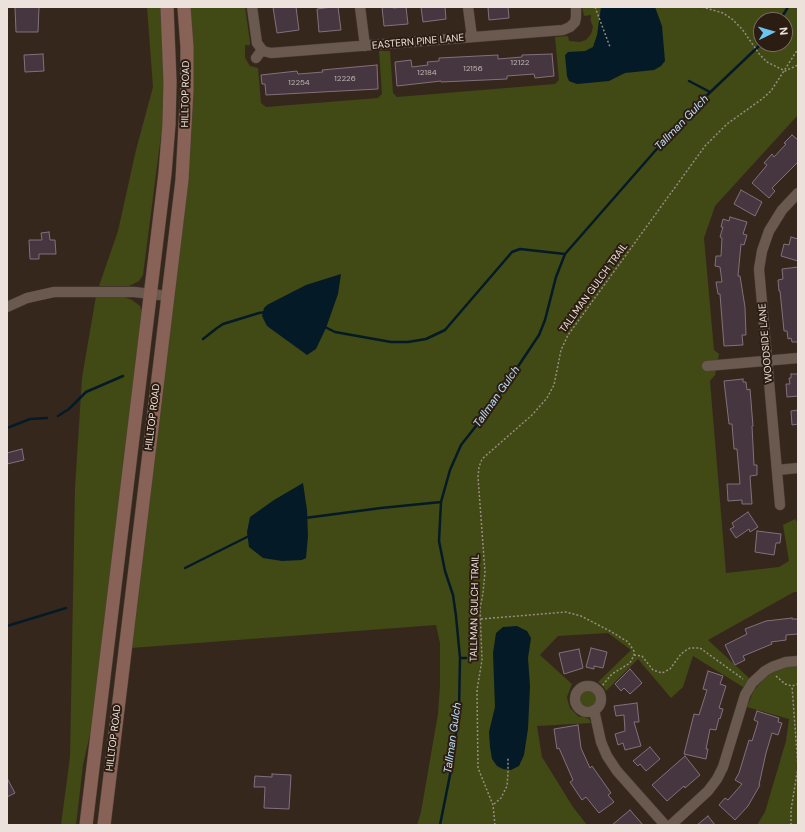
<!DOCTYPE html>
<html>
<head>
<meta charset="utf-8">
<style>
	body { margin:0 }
	#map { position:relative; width:805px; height:832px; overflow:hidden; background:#36271d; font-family:"DM Sans",sans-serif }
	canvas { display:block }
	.frame { position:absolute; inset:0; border:8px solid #ece2db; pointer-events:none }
	.north { position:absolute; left:753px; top:12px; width:40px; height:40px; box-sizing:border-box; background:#2c1d13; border:1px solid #796c63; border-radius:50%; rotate:85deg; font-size:11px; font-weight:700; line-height:16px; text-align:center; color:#ece2db }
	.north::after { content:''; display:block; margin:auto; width:14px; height:18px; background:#69c4f0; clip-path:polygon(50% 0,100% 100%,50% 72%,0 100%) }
</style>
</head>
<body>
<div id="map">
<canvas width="805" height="832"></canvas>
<div class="frame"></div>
<div class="north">N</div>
</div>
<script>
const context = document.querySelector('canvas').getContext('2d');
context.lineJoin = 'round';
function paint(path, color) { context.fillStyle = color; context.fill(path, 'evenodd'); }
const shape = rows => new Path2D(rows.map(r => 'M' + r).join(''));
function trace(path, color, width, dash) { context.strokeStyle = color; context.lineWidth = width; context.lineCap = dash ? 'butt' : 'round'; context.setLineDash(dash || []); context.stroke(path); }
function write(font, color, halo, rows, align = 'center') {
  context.font = font + ' "DM Sans",sans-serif'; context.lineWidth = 4; context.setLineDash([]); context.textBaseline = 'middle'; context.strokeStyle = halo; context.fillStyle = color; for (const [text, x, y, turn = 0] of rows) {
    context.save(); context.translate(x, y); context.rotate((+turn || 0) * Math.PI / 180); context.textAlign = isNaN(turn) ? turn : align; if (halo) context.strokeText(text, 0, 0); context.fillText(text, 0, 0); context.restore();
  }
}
paint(shape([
	[147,7,161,7,164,35,164,112,143,275,139,281,129,286,99,286,118,231,136,150,153,87],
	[190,7,245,7,250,42,250,45,245,45,245,58,250,66,258,68,261,103,266,107,378,98,382,94,379,51,390,51,393,93,397,97,555,84,559,80,555,37,568,36,569,41,580,42,586,40,591,34,593,27,590,19,591,19,591,15,584,16,582,7,798,7,798,115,715,206,704,238,714,350,719,354,715,375,710,381,726,573,779,567,789,561,783,525,795,519,798,523,798,592,794,592,708,640,749,678,743,687,693,656,683,687,671,698,638,659,606,691,603,686,598,682,631,650,608,633,558,636,540,655,572,684,567,697,568,702,570,708,579,717,582,716,589,719,591,723,537,726,542,757,573,807,587,825,417,825,421,812,438,714,440,686,440,643,436,625,131,648,189,168,192,118],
	[761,20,785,20,785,44,761,44],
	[96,296,124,297,132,300,140,306,143,316,94,716,83,765,76,825,61,825,70,757,75,488,82,378],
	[790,666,798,666,798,825,757,825,765,812,786,741,789,719,747,707,754,690,765,678,773,672],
	'578 699a10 10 0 1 1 20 0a10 10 0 1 1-20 0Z'
]), '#414914');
paint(shape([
	[601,7,655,7,662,26,665,61,661,66,654,70,625,73,609,81,577,84,569,81,567,76,565,55,568,52,585,51,593,47,597,35],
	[341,274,338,294,326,328,316,349,307,355,267,326,262,316,264,308,267,305,306,285],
	[303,483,307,510,308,536,306,558,302,560,282,561,263,558,249,547,247,532,250,517,274,500],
	[517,626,527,631,531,638,528,658,530,686,528,729,524,755,519,766,511,770,503,769,497,766,492,759,490,747,489,732,495,707,493,653,496,633,503,627]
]), '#051a27');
trace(shape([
	[780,20,788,7],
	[689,81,710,92],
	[325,327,335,332,391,342,408,342,426,339,445,330,512,252,520,249,565,254],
	[203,339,217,328,223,324,259,313,266,312],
	[58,416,69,409,86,392,123,376],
	[7,428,30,419,47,418],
	[305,518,381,508,441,502],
	[185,568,251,535],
	[7,626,66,608],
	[460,658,466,658],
	[440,825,452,765,459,709,460,658,456,616,453,595,445,571,439,541,441,502,450,470,461,445,491,407,539,335,545,320,556,277,565,254,669,135,702,100,761,44]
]), '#051a27', 2.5);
const building = shape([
	[15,7,39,7,38,32,16,32,15,7],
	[273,7,296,7,299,30,277,33,273,7],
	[332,7,338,7,341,30,319,32,317,9,332,7],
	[382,7,393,7,393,8,406,7,408,24,384,26,382,7],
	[421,7,445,7,446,19,423,22,421,7],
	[491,7,508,7,509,18,489,20,488,8,491,7],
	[43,54,44,71,25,72,24,55,43,54],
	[552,54,554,76,535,78,534,74,507,76,507,79,441,82,441,81,397,86,395,62,411,60,412,67,428,65,427,62,439,61,439,58,498,55,498,59,522,57,522,55,552,54],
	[377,65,378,89,266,95,265,84,262,84,261,75,297,71,298,74,311,73,323,72,322,70,377,65],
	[792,135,798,140,798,162,772,188,775,191,769,198,752,183,767,165,764,163,772,154,774,157,786,144,784,143,792,135],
	[741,190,762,202,755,216,734,204,741,190],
	[730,217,747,222,743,234,747,235,744,245,741,244,738,276,740,276,745,307,746,335,742,335,743,345,724,346,720,294,718,294,716,282,722,282,720,267,715,266,716,256,721,256,722,238,720,237,723,227,721,227,723,219,729,221,730,217],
	[49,232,50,240,55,240,56,254,39,254,39,259,30,259,29,240,42,240,41,233,49,232],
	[791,237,798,239,798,261,781,256,784,244,789,245,791,237],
	[798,267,798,342,792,342,791,338,788,339,787,331,784,331,780,291,779,291,778,280,783,279,782,269,798,267],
	[791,374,798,374,798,396,787,397,786,384,790,384,789,378,791,378,791,374],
	[743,379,743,382,746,382,747,390,750,389,753,426,752,426,754,465,757,465,757,475,750,476,752,504,742,504,742,500,728,501,727,484,740,484,737,449,734,449,732,424,729,424,724,381,743,379],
	[798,410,798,424,792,425,791,411,798,410],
	[22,449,24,460,7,464,7,453,22,449],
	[748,512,758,527,750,532,749,529,736,538,730,529,734,527,732,523,748,512],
	[757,531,781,534,780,543,776,543,774,555,755,552,757,531],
	[792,618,792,619,798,619,798,634,786,635,786,640,771,642,772,644,743,656,745,660,735,665,725,645,747,634,745,629,766,621,792,618],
	[591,648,607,652,603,668,594,666,594,669,586,667,591,648],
	[579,649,583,668,564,674,559,653,579,649],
	[630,669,642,683,630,694,624,688,621,691,615,684,630,669],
	[708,671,723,676,720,684,726,686,719,708,723,709,720,719,719,718,716,730,710,729,706,749,708,749,706,759,684,754,694,714,699,715,707,690,703,689,708,671],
	[637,703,639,722,634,722,641,746,625,750,623,743,618,745,615,734,625,731,624,715,616,716,614,706,637,703],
	[757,711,779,718,778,722,782,723,778,735,772,733,766,753,759,785,760,785,748,806,735,820,719,805,725,798,728,800,742,784,735,780,739,773,749,740,752,741,758,722,754,720,757,711],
	[578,725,581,748,590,768,592,766,611,793,608,795,614,802,599,813,586,797,582,800,570,782,573,780,559,748,557,749,554,729,578,725],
	[650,747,660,759,646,771,640,764,638,766,633,761,650,747],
	[685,756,700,775,685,788,684,786,667,801,652,785,685,756],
	[272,774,291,775,289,809,264,808,265,787,254,787,255,776,272,777,272,774],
	[7,778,15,793,7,797,7,778],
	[630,810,643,825,612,825,630,810],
	[708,816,715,825,697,825,708,816]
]);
paint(building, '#463640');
trace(building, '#83707c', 1);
const minor = shape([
	[252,7,257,43,263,51,271,53,563,30,570,27,575,22,576,17,576,7],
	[360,7,365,46],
	[468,7,472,37],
	[256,58,262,50],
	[7,307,27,298,54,292,134,292,168,296],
	[707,366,798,358],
	[777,470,798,468],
	[780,505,759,269,762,251,769,231,782,210,798,193],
	'575 699a13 13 0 1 1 26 0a13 13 0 1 1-26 0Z',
	[594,710,601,742,607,756,617,771,665,825],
	[671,825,708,791,717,779,723,767,745,695,752,683,765,671,772,667,786,662,798,661]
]);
const secondary = shape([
	[86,825,165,173,169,124,170,82,167,7],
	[104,825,182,180,187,90,187,47,184,7]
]);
trace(minor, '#4f4239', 11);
trace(secondary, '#4f4239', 14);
trace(shape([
	[595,7,610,47],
	[702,7,723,13,732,19,742,29,760,55,767,62,785,71,798,65],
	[481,619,566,612,581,616,610,631,628,642,634,651,634,655,630,663,612,674,602,686],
	[634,655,642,656,653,670,662,673,670,669,681,654,685,651,690,648,700,648,743,679],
	[776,676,785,684,792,686,798,684],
	[494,804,501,798,507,786,508,773,508,757],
	[495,825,493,805,478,768,477,690,482,660,480,609,483,593,485,572,478,477,479,467,482,459,532,415,547,398,554,385,561,350,568,335,705,146,727,124,762,99,771,91,798,49],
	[791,825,791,810,798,767,792,686]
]), '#988c83', 1.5, [2, 2]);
trace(minor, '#6a594e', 10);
trace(secondary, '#886256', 13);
write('8px', '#c2b7b4', null, [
	["12122",520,63],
	["12156",473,69],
	["12184",427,73],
	["12226",345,79],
	["12254",299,83]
]);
write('10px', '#ece2db', '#2c1d13', [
	["EASTERN PINE LANE",418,42,-5],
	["HILLTOP ROAD",186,94,-89],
	["TALLMAN GULCH TRAIL",594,288,-54],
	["WOODSIDE LANE",766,343,-95],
	["HILLTOP ROAD",153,417,-83],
	["TALLMAN GULCH TRAIL",475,608,-89],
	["HILLTOP ROAD",114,738,-83]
]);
write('italic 11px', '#bee0f9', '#2c1d13', [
	["Tallman Gulch",682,123,-46],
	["Tallman Gulch",497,397,-55],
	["Tallman Gulch",453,738,-82]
]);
</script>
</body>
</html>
